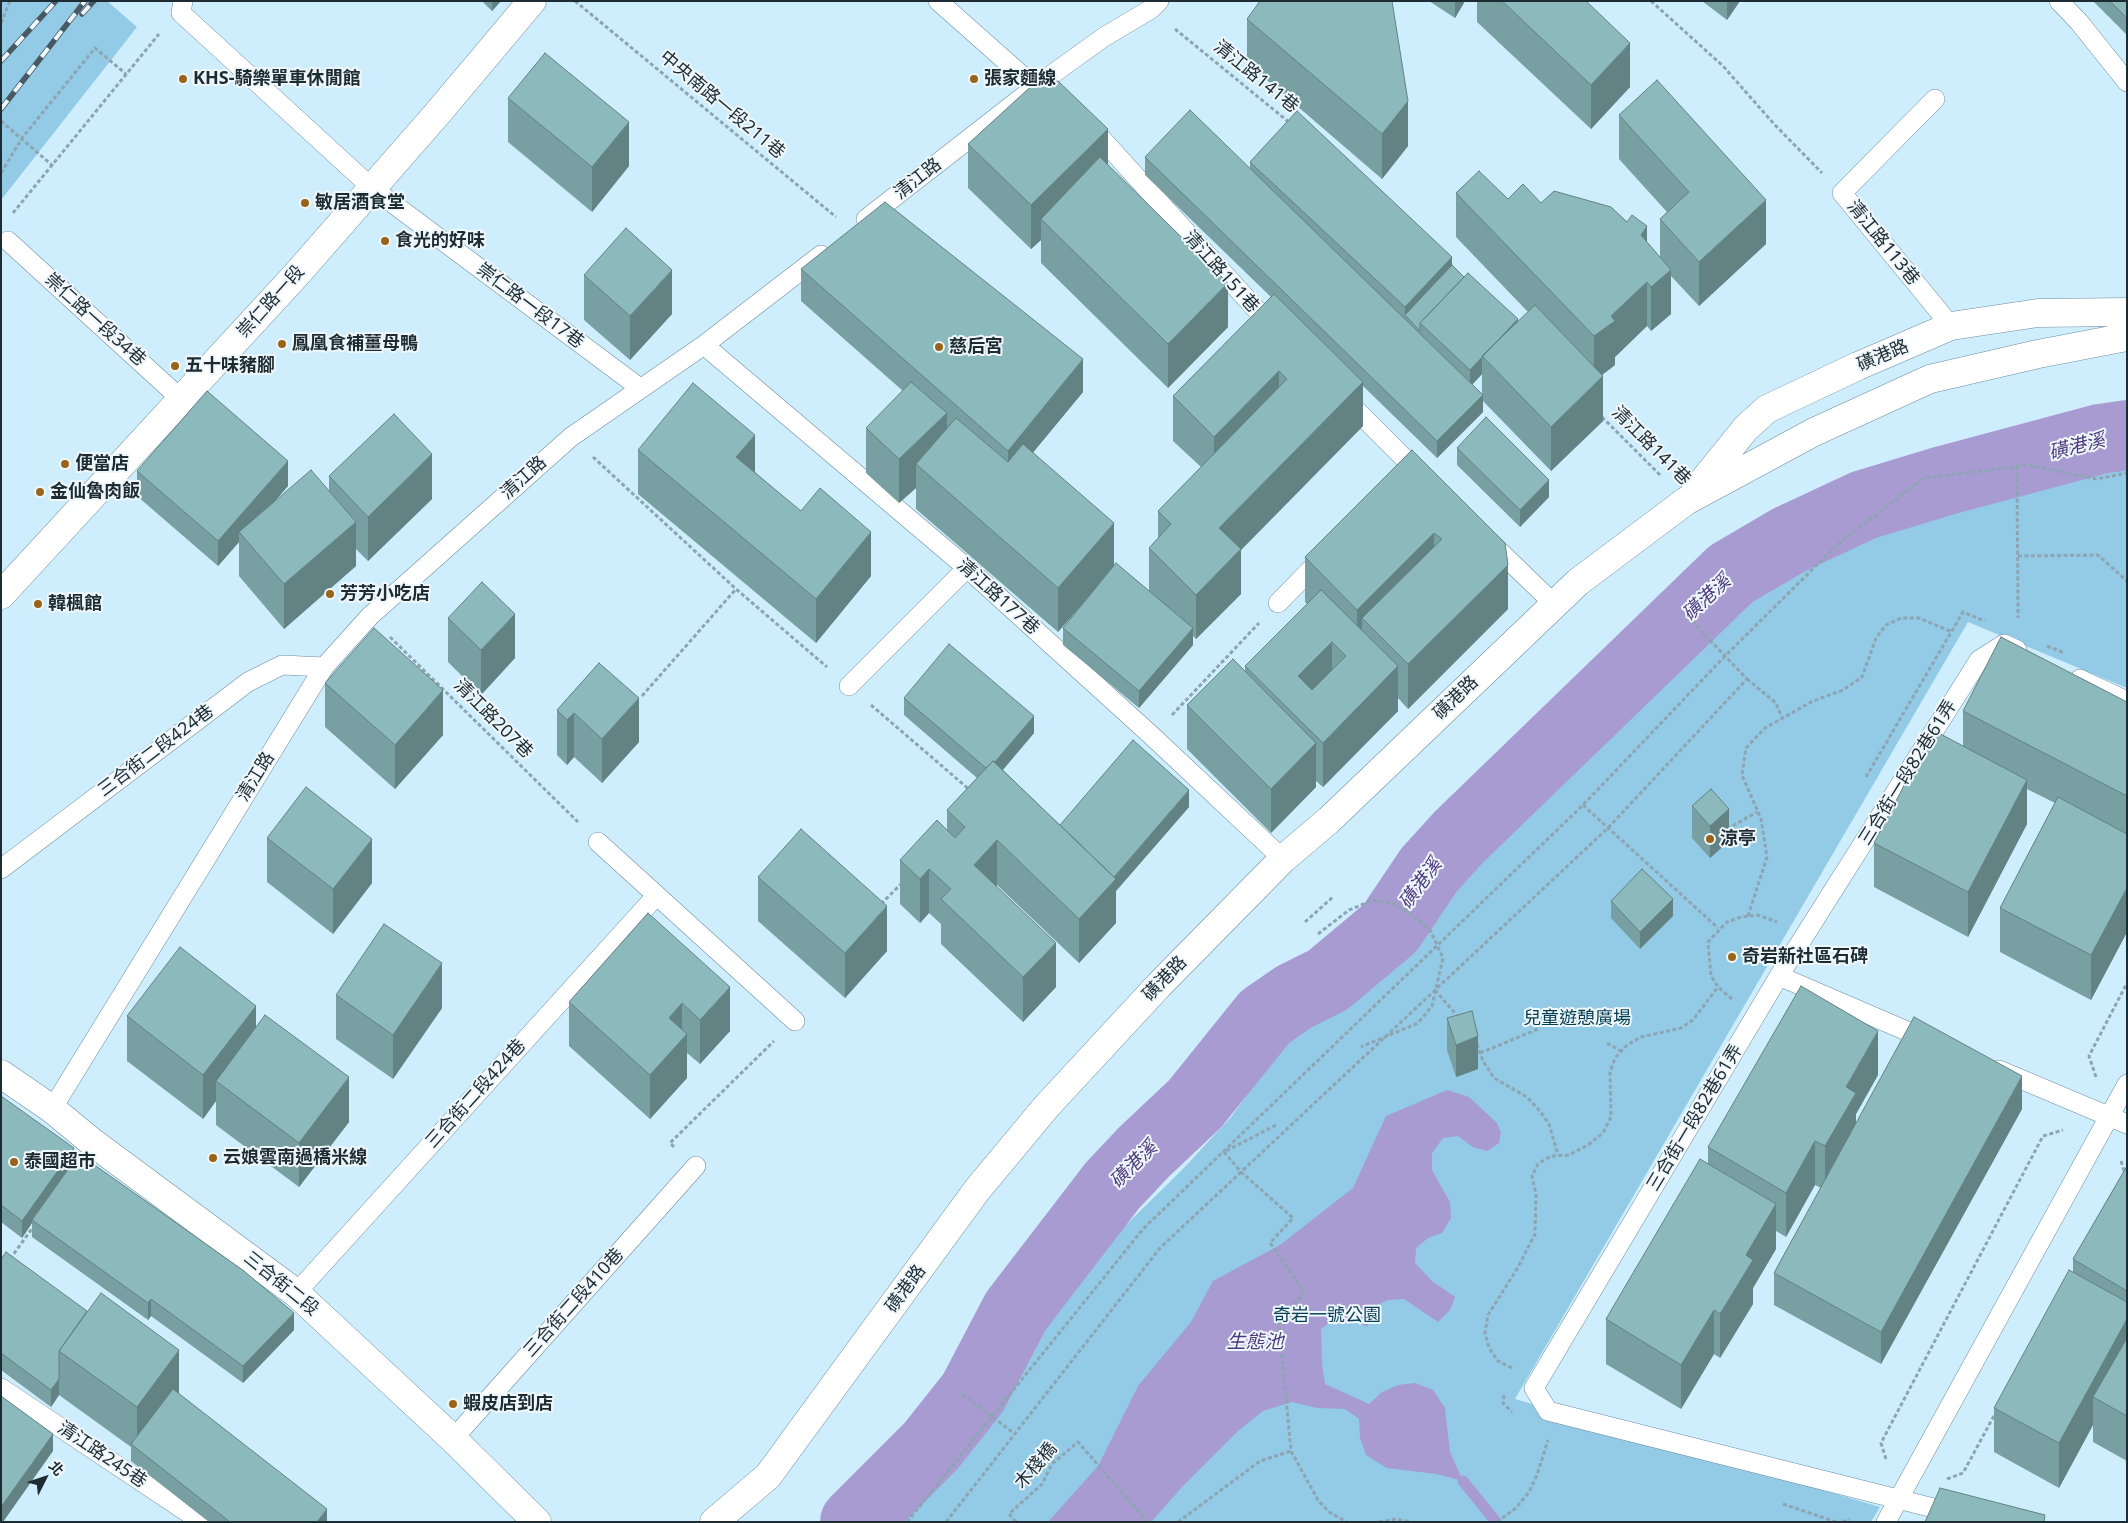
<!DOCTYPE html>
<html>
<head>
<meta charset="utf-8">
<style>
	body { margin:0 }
	#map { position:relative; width:2128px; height:1523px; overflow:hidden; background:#cfeefd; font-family:"Noto Sans","Noto Sans TC",sans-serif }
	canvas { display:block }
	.frame { position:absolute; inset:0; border:2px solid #1d2b33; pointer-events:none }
	.north { position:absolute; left:20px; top:1453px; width:50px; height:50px; -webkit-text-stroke:4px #eff7fb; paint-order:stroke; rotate:49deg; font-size:14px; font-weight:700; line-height:20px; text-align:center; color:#1d2b33 }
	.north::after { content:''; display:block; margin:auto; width:18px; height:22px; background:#1d2b33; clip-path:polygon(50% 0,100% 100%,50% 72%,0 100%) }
</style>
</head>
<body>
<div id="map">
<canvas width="2128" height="1523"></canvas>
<div class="frame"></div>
<div class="north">北</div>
</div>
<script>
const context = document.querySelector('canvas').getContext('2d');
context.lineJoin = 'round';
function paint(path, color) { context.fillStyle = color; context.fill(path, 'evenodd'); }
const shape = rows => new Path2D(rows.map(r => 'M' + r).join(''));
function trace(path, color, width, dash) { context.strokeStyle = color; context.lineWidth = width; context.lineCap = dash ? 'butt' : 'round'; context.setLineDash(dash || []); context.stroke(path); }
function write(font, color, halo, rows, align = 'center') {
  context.font = font + ' "Noto Sans","Noto Sans TC",sans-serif'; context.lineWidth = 4; context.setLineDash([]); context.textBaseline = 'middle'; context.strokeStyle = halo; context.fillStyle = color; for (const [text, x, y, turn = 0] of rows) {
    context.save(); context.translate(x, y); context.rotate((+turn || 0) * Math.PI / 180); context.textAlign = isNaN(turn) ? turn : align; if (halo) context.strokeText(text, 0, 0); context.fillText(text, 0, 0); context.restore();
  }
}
paint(shape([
	[1,1,107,1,137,27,1,200],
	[2127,465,2127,688,1968,622,1515,1399,1880,1507,1871,1522,889,1522,945,1466,971,1433,998,1393,1038,1323,1087,1263,1182,1170,1231,1117,1290,1036,1342,994,1378,974,1403,947,1455,870,1730,595,1779,564,1879,520,2034,481]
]), '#93cae6');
paint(shape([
	[1447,1090,1469,1097,1497,1123,1501,1133,1499,1143,1487,1151,1473,1147,1458,1136,1443,1138,1432,1153,1432,1170,1450,1202,1451,1218,1442,1233,1428,1238,1416,1248,1415,1263,1432,1281,1455,1297,1450,1310,1438,1322,1404,1299,1388,1300,1375,1306,1368,1317,1368,1327,1352,1320,1334,1319,1321,1329,1322,1363,1325,1384,1369,1404,1382,1392,1398,1385,1415,1383,1433,1390,1445,1408,1450,1452,1463,1481,1436,1474,1387,1468,1366,1455,1360,1438,1359,1419,1345,1409,1317,1408,1292,1402,1263,1411,1239,1430,1184,1485,1151,1522,1048,1522,1098,1466,1138,1386,1191,1322,1213,1281,1280,1245,1353,1188,1386,1116]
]), '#a79bd1');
trace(shape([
	[1463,1481,1496,1522]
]), '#a79bd1', 11);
trace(shape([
	[855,1522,931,1446,973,1393,1016,1311,1112,1186,1144,1152,1195,1104,1265,1017,1294,997,1328,980,1390,928,1429,870,1459,837,1731,574,1789,540,1864,505,1943,481,2100,439,2127,435]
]), '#a79bd1', 70);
const lane = shape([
	[183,1,181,13,372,188,640,388],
	[938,1,1035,87],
	[2059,1,2079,22,2127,82],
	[1935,99,1842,193,1951,326],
	[1091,127,1274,329],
	[866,219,1047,78,1104,37,1151,9,1159,1],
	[8,241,181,399],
	[704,345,967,568,1152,736,1283,859],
	[1345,399,1421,475],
	[1489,541,1554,604],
	[1278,603,1323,557],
	[2080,679,2127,701],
	[849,686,967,568],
	[598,842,795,1021],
	[1,869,248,682,282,665,324,667],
	[1779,976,1930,1041],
	[1999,1070,2127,1124],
	[52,1109,324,667,370,616,571,437,704,345,821,255],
	[296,1293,656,896],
	[1,1388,202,1522],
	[453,1439,696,1166],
	[1886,1522,2127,1084],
	[1989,1522,1548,1411,1534,1388,1779,976,1979,660,2004,644,2017,650]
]);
const street = shape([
	[1695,491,1746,428,1767,409,1858,366,1951,326,2038,313,2127,312],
	[1,595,296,275,437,114,532,1],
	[1,1074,52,1109,92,1142,296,1293,453,1439,537,1522],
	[714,1522,768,1476,977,1190,1046,1107,1159,985,1283,859,1329,820,1578,582,1686,501,1814,432,1930,379,2038,354,2127,337]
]);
trace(lane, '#6a8d9f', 20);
trace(street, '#6a8d9f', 29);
trace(shape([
	[575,1,836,217],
	[1651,1,1723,66,1774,124,1822,173],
	[1,23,10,1],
	[1175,29,1290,123],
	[1,121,53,166],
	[1,173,22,138,95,48,126,74],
	[13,213,159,34],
	[1602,417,1661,476],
	[593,457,736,589,827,667],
	[2017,466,2018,618],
	[2018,556,2098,555,2127,581],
	[390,637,578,822],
	[2047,646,2064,653],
	[1747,679,1776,703,1782,718],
	[642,696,736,589],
	[871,705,971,791],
	[1172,715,1259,623],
	[1866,777,1963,612,1985,621],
	[1583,805,1718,928],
	[1727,829,1757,812],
	[881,904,902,883],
	[1748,916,1767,857,1761,819,1742,775,1746,748,1765,728,1813,701,1843,690,1862,677,1876,638,1886,625,1901,618,1919,618,1952,632],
	[1305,922,1334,896],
	[1435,990,1459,1018],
	[1732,999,1718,987,1711,976,1708,942,1727,922,1741,917,1758,915,1777,922],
	[1607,1043,1621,1051],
	[1477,1044,1483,1061,1494,1078,1527,1097,1540,1111,1549,1124,1558,1155],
	[1480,1053,1538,1029],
	[2096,1077,2089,1056,2127,983],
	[1276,1125,1224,1152,1241,1172,1293,1218,1270,1243,1304,1291,1279,1325,1291,1451,1318,1500,1329,1512,1347,1522],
	[674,1147,670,1143,774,1041],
	[2121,1161,2125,1174],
	[10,1259,34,1226],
	[1512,1368,1498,1361,1489,1348,1485,1333,1488,1315,1517,1269,1535,1234,1536,1194,1532,1176,1538,1164,1551,1156,1569,1155,1588,1145,1603,1133,1611,1117,1610,1072,1615,1058,1627,1045,1641,1037,1681,1028,1693,1020,1718,987],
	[962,1394,1015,1434],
	[1504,1395,1503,1403,1512,1412],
	[1886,1459,1881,1443,2043,1136,2063,1130],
	[1947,1479,1963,1473,1996,1412],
	[1783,1504,1836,1522],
	[907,1522,1143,1229,1583,805,1726,655,1837,545,1924,478,2028,465,2096,479,2127,473],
	[946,1522,1160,1248,1608,828,1747,679,1684,613],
	[1016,1522,1009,1514,1042,1484,1052,1464,1078,1442,1148,1522],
	[1178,1522,1260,1461,1291,1451],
	[1379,1522,1396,1519,1411,1522],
	[1497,1522,1516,1508,1529,1492,1537,1475,1548,1440],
	[1843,1522,1850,1519]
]), '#8da5b2', 3, [4, 2.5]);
trace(lane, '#fff', 19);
trace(street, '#fff', 28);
const rail = shape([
	[82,14,94,1],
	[1,61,56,1],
	[1,109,85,1]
]);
trace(rail, '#475963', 5.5);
trace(rail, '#eff7fb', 4, [11]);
trace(shape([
	[1318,934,1349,910,1373,900,1394,904,1414,916,1430,930,1443,958,1432,1006,1418,1023,1361,1047]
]), '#8da5b2', 3, [4, 2.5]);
paint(shape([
	[482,1,501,1,492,11],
	[1429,1,1465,1,1455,18],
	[1477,1,1586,1,1630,87,1591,129,1477,22],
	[1702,1,1740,1,1727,20],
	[2093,1,2127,1,2127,35],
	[1247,19,1408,146,1382,179,1247,63],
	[508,98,629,166,592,212,508,142],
	[1619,115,1766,244,1699,306,1671,276,1671,314,1651,331,1647,326,1615,357,1615,365,1602,375,1603,421,1551,471,1483,401,1483,412,1437,458,1363,386,1363,426,1241,550,1241,594,1196,639,1193,636,1193,645,1139,708,1063,645,1063,628,1080,607,1058,632,916,509,916,488,899,503,866,473,866,428,903,391,801,301,801,269,1083,392,1033,452,1114,566,1149,591,1149,548,1158,538,1158,511,1201,467,1173,441,1173,396,1271,297,1145,175,1145,157,1250,169,1250,162,1452,265,1464,277,1518,322,1528,312,1456,237,1456,193,1541,203,1647,242,1660,257,1660,219,1667,212,1619,159],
	[1482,374,1482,394,1472,385],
	[968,144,1108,165,1228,327,1168,388,1041,263,1041,240,1031,249,968,188],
	[584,275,672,314,630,360,584,320],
	[1457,448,1549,497,1520,527,1457,465],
	[638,450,755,472,871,576,816,643,638,494],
	[1412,450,1508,609,1408,709,1398,698,1398,711,1323,787,1316,781,1316,787,1271,833,1187,749,1187,705,1245,672,1245,666,1307,604,1305,602,1305,557],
	[137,471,288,486,275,501,329,491,329,476,432,499,368,561,356,549,356,566,284,629,239,576,239,542,218,566,137,496],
	[448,618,515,658,481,695,448,662],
	[599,663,639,742,602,783,574,757,567,765,557,755,557,710],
	[325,683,443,735,395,789,325,727],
	[904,698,1034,733,1003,770,1060,825,1189,807,1116,891,1116,923,1079,963,997,885,996,886,1056,987,1023,1022,941,944,941,924,929,913,920,923,900,904,900,860,947,830,947,810,977,778,904,715],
	[2127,702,2127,932,2091,1000,2000,952,2000,908,2055,803,2027,789,2027,824,1968,937,1874,887,1874,843,1963,746,1963,711],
	[1692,806,1729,841,1710,858,1692,838],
	[267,838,372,883,333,934,267,882],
	[758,877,887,951,845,998,758,921],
	[1611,901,1673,916,1640,949,1611,918],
	[648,913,730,1031,700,1064,687,1053,687,1078,650,1119,569,1046,569,1002],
	[336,995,442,1008,393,1079,336,1039],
	[127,1016,256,1028,349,1122,299,1187,216,1125,216,1101,203,1119,127,1061],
	[1447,1018,1478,1069,1456,1077,1447,1050],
	[1878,1075,1856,1114,1856,1123,2022,1109,1881,1364,1774,1305,1774,1273,1821,1188,1815,1185,1786,1237,1776,1231,1776,1249,1753,1288,1753,1304,1720,1358,1714,1354,1681,1409,1606,1364,1606,1319,1708,1164,1708,1147],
	[1,1096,74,1162,294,1330,243,1383,151,1316,148,1320,32,1237,32,1223,22,1238,1,1222],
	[2127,1166,2127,1461,2093,1442,2093,1425,2059,1488,1994,1452,1994,1408,2073,1273,2073,1259],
	[1,1259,179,1394,327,1522,209,1522,131,1461,131,1447,59,1395,51,1407,1,1370]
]), '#789fa1');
paint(shape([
	[492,1,501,1,492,11],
	[1455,1,1465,1,1455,18],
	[1728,1,1740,1,1727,20,1727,3],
	[1630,43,1630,87,1591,129,1591,85],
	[1408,101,1408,146,1382,179,1382,134],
	[629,122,629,166,592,212,592,167],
	[1108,129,1108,174,1041,219,1041,240,1031,249,1031,205],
	[1766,200,1766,244,1699,306,1699,262],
	[1647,226,1647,271,1641,235],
	[1452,257,1452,274,1405,315,1405,307],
	[672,270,672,314,630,360,630,316],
	[1671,270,1671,314,1651,331,1651,287],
	[1647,282,1647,326,1615,357,1615,365,1594,381,1594,336,1611,316],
	[1228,283,1228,327,1168,388,1168,344],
	[1518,319,1518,336,1483,356],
	[1482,357,1482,374,1470,387,1470,370],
	[1083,359,1083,392,1008,483,1008,451],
	[1279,371,1279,415,1214,481,1214,437],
	[1603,376,1603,421,1551,471,1551,427],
	[1363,382,1363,426,1241,550,1241,594,1196,639,1196,595,1219,528],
	[1483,395,1483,412,1437,458,1437,441],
	[947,413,947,457,916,464,916,488,899,503,899,459],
	[755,435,755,480,736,457],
	[432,454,432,499,368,561,368,517],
	[288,461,288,486,243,537,239,532,239,542,218,566,218,541],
	[1549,480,1549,497,1520,527,1520,510],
	[356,522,356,566,284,629,284,584],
	[1114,523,1114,567,1058,632,1058,588],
	[871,532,871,576,816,643,816,599],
	[1434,533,1434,577,1362,618,1362,650,1357,655,1357,610],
	[1508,565,1508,609,1408,709,1408,664],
	[515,614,515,658,481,695,481,650],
	[1193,628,1193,645,1139,708,1139,691],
	[1332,642,1332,687,1299,720,1298,676],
	[1398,666,1398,711,1323,787,1323,743],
	[443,690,443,735,395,789,395,745],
	[639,698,639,742,602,783,602,739],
	[574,713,574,757,567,765,567,720],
	[1034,716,1034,733,988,787,988,770],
	[1316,743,1316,787,1271,833,1271,789],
	[2027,780,2027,824,1968,937,1968,892],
	[1189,790,1189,807,1116,891,1116,923,1079,963,1079,919],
	[1729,809,1729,841,1710,858,1710,826],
	[372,839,372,883,333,934,333,889],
	[997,840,997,885,974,909,974,865],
	[929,869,929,913,920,923,920,879],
	[2127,888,2127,932,2091,1000,2091,955],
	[1673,899,1673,916,1640,949,1640,932],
	[887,906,887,951,845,998,845,953],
	[1056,943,1056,987,1023,1022,1023,977],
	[442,963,442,1008,393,1079,393,1035],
	[730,987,730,1031,700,1064,700,1020],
	[682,1003,682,1040,687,1034,687,1078,650,1119,650,1075,669,1018],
	[256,1006,256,1050,216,1081,216,1101,203,1119,203,1075],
	[1878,1031,1878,1075,1856,1114,1856,1137,1825,1190,1825,1146,1846,1087],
	[1478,1036,1478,1069,1456,1077,1456,1045],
	[2022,1076,2022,1109,1881,1364,1881,1332],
	[349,1077,349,1122,299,1187,299,1143],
	[1815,1141,1815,1185,1786,1237,1786,1193],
	[74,1148,74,1166,32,1220,32,1223,22,1238,22,1221],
	[1776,1204,1776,1249,1753,1288,1753,1304,1720,1358,1720,1314,1746,1255],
	[151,1299,151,1316,148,1320,148,1303],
	[1714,1310,1714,1354,1681,1409,1681,1365],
	[294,1313,294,1330,243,1383,243,1366],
	[2127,1319,2127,1363,2093,1397,2093,1425,2059,1488,2059,1443],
	[179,1350,179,1395,137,1449,137,1407],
	[59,1379,59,1395,51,1407,51,1390],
	[53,1434,53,1451,3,1522,1,1522,1,1507],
	[327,1509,327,1522,317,1522]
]), '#628283');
const building = shape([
	[1260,1,1392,1,1408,101,1382,134,1247,19,1260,1],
	[1502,1,1586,1,1630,43,1591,85,1502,1],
	[2110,1,2127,1,2127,18,2110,1],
	[545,53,629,122,592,167,508,98,545,53],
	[1657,80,1766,200,1699,262,1660,219,1689,192,1619,115,1657,80],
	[1037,81,1058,81,1108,129,1031,205,968,144,1037,81],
	[1190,110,1483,395,1437,441,1145,157,1190,110],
	[1297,111,1452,257,1405,307,1250,162,1297,111],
	[1100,157,1228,283,1168,344,1041,219,1100,157],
	[1479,171,1508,199,1523,184,1541,203,1554,191,1611,207,1627,222,1632,215,1647,226,1641,235,1671,270,1651,287,1647,282,1611,316,1615,321,1594,336,1456,193,1479,171],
	[885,202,1083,359,1008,451,801,269,885,202],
	[626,228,672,270,630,316,584,275,626,228],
	[1452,265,1464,277,1420,323,1420,331,1405,315,1452,265],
	[1468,273,1518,319,1470,370,1420,323,1468,273],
	[1274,294,1363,382,1219,528,1241,549,1196,595,1149,548,1171,524,1158,511,1287,379,1279,371,1214,437,1173,396,1274,294],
	[1535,305,1603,376,1551,427,1482,356,1535,305],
	[911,382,947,413,899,459,866,428,911,382],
	[693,383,755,435,736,457,801,511,820,488,871,532,816,599,638,450,693,383],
	[207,391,288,461,218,541,137,471,207,391],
	[394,414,432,454,368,517,329,476,394,414],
	[1486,417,1549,480,1520,510,1457,448,1486,417],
	[956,418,1008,462,1023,444,1114,523,1058,588,916,464,956,418],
	[1412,450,1505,543,1508,565,1408,664,1362,618,1442,539,1434,533,1357,610,1305,557,1412,450],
	[311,470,356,522,284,584,239,532,311,470],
	[1116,563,1193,628,1139,691,1063,628,1116,563],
	[482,582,515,614,481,650,448,618,482,582],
	[1321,590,1398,666,1323,743,1245,666,1321,590],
	[1332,642,1346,656,1312,690,1298,676,1332,642],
	[374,628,443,690,395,745,325,683,374,628],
	[2001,637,2127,702,2127,796,1963,711,2001,637],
	[949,644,1034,716,995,762,993,761,986,768,904,698,949,644],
	[1233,659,1316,743,1271,789,1187,705,1233,659],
	[599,663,639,698,602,739,574,713,567,720,557,710,599,663],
	[1933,730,2027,780,1968,892,1874,843,1933,730],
	[1133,740,1189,790,1114,877,1060,825,1133,740],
	[993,761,1116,879,1079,919,997,840,974,865,1056,943,1023,977,941,899,951,889,929,869,920,879,900,860,937,820,955,838,965,827,947,810,993,761],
	[306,787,372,839,333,889,267,838,306,787],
	[1711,789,1729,809,1710,826,1692,806,1711,789],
	[2058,797,2127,834,2127,888,2091,955,2000,908,2058,797],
	[801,829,887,906,845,953,758,877,801,829],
	[1642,869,1673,899,1640,932,1611,901,1642,869],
	[648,913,730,987,700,1020,682,1003,669,1018,687,1034,650,1075,569,1002,648,913],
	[384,924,442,963,393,1035,336,995,384,924],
	[180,947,256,1006,203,1075,127,1016,180,947],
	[1801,986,1878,1031,1846,1087,1856,1093,1825,1146,1815,1141,1786,1193,1708,1147,1801,986],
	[1472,1011,1478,1036,1456,1045,1447,1018,1472,1011],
	[265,1015,349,1077,299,1143,216,1081,265,1015],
	[1914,1017,2022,1076,1881,1332,1774,1273,1914,1017],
	[1,1096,74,1148,22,1221,1,1205,1,1096],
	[79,1154,244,1271,294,1313,243,1366,151,1299,148,1303,32,1220,79,1154],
	[1700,1159,1776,1204,1746,1255,1753,1260,1720,1314,1714,1310,1681,1365,1606,1319,1700,1159],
	[2127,1166,2127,1291,2073,1259,2127,1166],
	[6,1252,87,1311,59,1351,59,1379,51,1390,1,1353,1,1259,6,1252],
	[2069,1270,2127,1302,2127,1319,2059,1443,1994,1408,2069,1270],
	[101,1293,179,1350,137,1407,59,1351,101,1293],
	[2127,1338,2127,1416,2093,1397,2127,1338],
	[173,1389,327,1509,317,1522,230,1522,131,1444,173,1389],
	[1,1396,53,1434,1,1507,1,1396],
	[1940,1488,2045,1515,2044,1522,1925,1522,1940,1488]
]);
paint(building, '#8cb9bb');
trace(building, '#628283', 1);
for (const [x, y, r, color] of [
	[183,79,5,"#986419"],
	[974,79,5,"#986419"],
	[305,203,5,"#986419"],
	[385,241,5,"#986419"],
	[282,344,5,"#986419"],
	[939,347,5,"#986419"],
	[175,366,5,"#986419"],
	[65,464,5,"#986419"],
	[40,492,5,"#986419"],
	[330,594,5,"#986419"],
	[38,604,5,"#986419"],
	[1710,839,5,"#986419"],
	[1732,957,5,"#986419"],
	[213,1158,5,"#986419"],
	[14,1162,5,"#986419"],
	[453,1404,5,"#986419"]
]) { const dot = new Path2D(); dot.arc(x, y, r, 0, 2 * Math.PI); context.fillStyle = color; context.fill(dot); trace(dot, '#eff7fb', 2); }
write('18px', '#1d2b33', '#eff7fb', [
	["清江路141巷",1256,77,39],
	["中央南路一段211巷",722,105,40],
	["清江路",918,179,-38],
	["清江路113巷",1883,243,51],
	["清江路151巷",1221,272,48],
	["崇仁路一段",271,302,-48],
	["崇仁路一段17巷",530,306,37],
	["崇仁路一段34巷",95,320,42],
	["磺港路",1883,356,-23],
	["清江路141巷",1651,446,45],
	["清江路",524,478,-42],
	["清江路177巷",998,597,42],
	["磺港路",1456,698,-44],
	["清江路207巷",493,719,45],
	["三合街二段424巷",156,751,-37],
	["三合街一段82巷61弄",1908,773,-58],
	["清江路",256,777,-58],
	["磺港路",1165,979,-46],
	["三合街二段424巷",476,1094,-48],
	["三合街一段82巷61弄",1695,1118,-59],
	["三合街二段",281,1284,39],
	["磺港路",906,1289,-54],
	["三合街二段410巷",574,1303,-48],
	["清江路245巷",102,1455,34],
	["木棧橋",1036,1466,-49]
]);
write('bold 18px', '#1d2b33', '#eff7fb', [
	["KHS-騎樂單車休閒館",193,79],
	["張家麵線",984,79],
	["敏居酒食堂",315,203],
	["食光的好味",395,241],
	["鳳凰食補薑母鴨",292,344],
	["慈后宮",949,347],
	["五十味豬腳",185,366],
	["便當店",75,464],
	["金仙魯肉飯",50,492],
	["芳芳小吃店",340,594],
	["韓楓館",48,604],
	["涼亭",1720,839],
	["奇岩新社區石碑",1742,957],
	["云娘雲南過橋米線",223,1158],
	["泰國超市",24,1162],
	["蝦皮店到店",463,1404]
], 'left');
write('18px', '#043d53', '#eff7fb', [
	["兒童遊憩廣場",1577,1019],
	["奇岩一號公園",1327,1316]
]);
write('italic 19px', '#4d397c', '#eff7fb', [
	["磺港溪",2077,447,-14],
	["磺港溪",1707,598,-43],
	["磺港溪",1421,884,-54],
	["磺港溪",1134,1165,-45],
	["生態池",1255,1343]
]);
</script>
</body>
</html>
